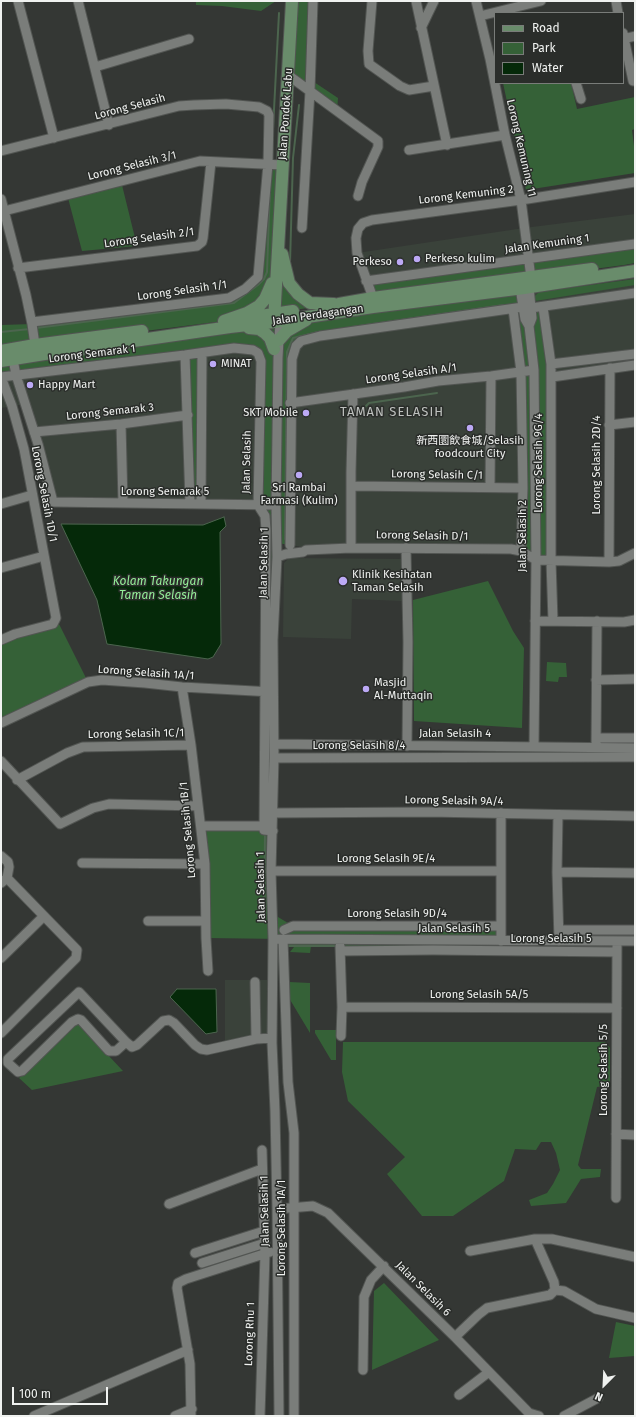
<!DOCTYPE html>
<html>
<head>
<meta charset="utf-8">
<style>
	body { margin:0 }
	#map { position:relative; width:636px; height:1417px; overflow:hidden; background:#343734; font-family:"Fira Sans",sans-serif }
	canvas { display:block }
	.frame { position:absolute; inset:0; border:2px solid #f0f2f0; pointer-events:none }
	.legend { position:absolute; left:494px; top:12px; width:130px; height:72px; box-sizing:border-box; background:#2a2d2a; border:1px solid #797c79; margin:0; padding:5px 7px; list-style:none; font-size:12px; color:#f0f2f0 }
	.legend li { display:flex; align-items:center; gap:8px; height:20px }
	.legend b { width:20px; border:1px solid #797c79 }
	.north { position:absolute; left:584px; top:1365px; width:40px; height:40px; -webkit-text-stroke:3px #2a2d2a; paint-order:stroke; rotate:204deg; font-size:11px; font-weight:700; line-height:16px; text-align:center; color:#f0f2f0 }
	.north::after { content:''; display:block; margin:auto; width:14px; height:18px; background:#f0f2f0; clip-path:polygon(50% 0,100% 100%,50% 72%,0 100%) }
	.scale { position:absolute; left:12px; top:1387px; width:96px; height:18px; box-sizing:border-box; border:2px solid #f0f2f0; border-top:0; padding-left:5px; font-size:12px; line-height:14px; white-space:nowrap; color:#f0f2f0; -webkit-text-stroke:3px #2a2d2a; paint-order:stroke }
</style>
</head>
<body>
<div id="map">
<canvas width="636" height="1417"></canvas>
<div class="frame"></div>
<ul class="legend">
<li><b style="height:5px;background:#698c6b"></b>Road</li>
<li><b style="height:11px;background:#356137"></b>Park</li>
<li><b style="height:11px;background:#052909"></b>Water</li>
</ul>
<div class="north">N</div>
<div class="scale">100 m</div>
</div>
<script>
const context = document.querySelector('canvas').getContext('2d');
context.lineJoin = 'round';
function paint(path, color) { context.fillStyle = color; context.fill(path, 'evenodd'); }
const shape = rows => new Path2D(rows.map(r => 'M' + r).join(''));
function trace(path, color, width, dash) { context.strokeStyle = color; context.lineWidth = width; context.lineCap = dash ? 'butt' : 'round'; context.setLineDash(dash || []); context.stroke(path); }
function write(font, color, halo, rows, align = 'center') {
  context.font = font + ' "Fira Sans","Noto Sans SC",sans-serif'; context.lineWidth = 3; context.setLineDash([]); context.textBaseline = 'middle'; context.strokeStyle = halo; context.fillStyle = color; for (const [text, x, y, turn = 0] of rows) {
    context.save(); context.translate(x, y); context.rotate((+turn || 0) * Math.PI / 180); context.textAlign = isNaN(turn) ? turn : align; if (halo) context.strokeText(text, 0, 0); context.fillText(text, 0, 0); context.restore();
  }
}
paint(shape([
	[635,214,635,244,366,281,357,253,524,228],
	[635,271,635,365,552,377,529,287],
	[513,309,521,372,521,551,303,547,283,544,276,505,53,502,25,404,1,408,1,361,279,340],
	[289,558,403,559,402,601,352,599,351,639,283,637,284,563],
	[225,980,273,980,272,1038,225,1045]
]), '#3a423a');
paint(shape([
	[196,1,276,1,261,11,222,6,196,5],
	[292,1,313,1,311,80,338,98,337,111,288,75],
	[503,83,571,83,577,109,635,97,635,129,632,130,635,154,635,173,526,190],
	[268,164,283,165,274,313,255,317,35,345,1,351,1,325,32,324,229,298,258,277],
	[122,185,137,246,82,251,68,198],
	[635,244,635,263,624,265,373,298,366,281],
	[282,254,298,294,334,304,281,312],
	[635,279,635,285,535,301,535,296,539,292],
	[524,288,531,308,543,307,551,364,551,561,521,551,521,372,513,311,320,336,297,346,290,545,277,543,274,692,266,530,258,505,261,361,255,351,202,353,201,504,190,503,185,355,1,377,1,361,274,322,274,349,280,321],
	[488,581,513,631,524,648,522,728,414,721,413,600],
	[56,618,88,682,1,723,1,640],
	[547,662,566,663,567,677,559,677,558,682,546,681],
	[201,826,273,831,273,914,293,926,501,926,501,941,559,941,559,930,635,930,635,941,617,941,617,952,311,946,310,953,290,952,294,947,288,946,283,939,206,938],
	[289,982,310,983,310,1033,289,998],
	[79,1024,123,1071,32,1090,19,1078,75,1025],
	[315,1030,336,1030,336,1060,331,1060,315,1033],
	[343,1042,605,1042,610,1048,610,1085,597,1087,578,1165,581,1169,601,1169,600,1177,581,1179,566,1203,531,1206,529,1200,547,1193,553,1184,560,1170,556,1153,551,1142,541,1142,536,1150,515,1149,504,1181,453,1216,422,1216,387,1174,405,1157,348,1101,342,1072],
	[384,1283,439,1340,372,1370,374,1291],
	[616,1322,635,1326,635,1356,609,1358]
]), '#356137');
const water = shape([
	[224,517,226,526,220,532,221,644,213,657,208,659,107,644,97,600,61,524,203,525,224,517],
	[177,989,216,989,217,1032,206,1034,170,997,177,989]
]);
paint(water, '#052909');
trace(water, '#4c654e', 1);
trace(shape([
	[273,129,279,13],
	[290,263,293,158,299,105],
	[352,327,503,305],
	[36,328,234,303,258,285,264,279,267,272,270,188],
	[1,332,30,329],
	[365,412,364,408,369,403,437,393],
	[285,539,287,352,293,338,318,332],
	[264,922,265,833],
	[423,930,490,931],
	[288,946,337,946]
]), '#4c654e', 2);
const minor = shape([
	[18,1,54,138],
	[78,1,109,125],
	[372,1,368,51,369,64,400,86,409,90,434,86],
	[416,1,447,145],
	[476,1,490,59,505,135,521,200,531,278],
	[616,1,618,13],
	[480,16,541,1],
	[421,28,434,1],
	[623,33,633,81],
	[623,39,635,36],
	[95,67,189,39],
	[288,75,378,141,378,147,362,182,358,196],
	[576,83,581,99],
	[409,150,505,135],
	[1,151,179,106,194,105,226,104,259,107,267,111,269,115,268,164,258,277,245,289,229,298,32,322],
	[1,199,26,295,32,324,35,345],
	[4,211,200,161,283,165],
	[302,228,310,91,313,1],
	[18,268,197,246,202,242,203,238,211,162],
	[366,281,635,244],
	[529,287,532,318,529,326],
	[520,288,525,319,529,326,534,370,536,560,534,746],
	[373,298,357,253,356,238,358,229,363,223,372,220,521,200,635,182],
	[543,307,551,364,551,561,553,621],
	[531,308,635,293],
	[513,309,521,372,523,488,521,551],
	[12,354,16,375,38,444,53,502,276,505],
	[185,355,190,503],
	[551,364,635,354],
	[1,377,185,355,234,348,253,350,258,353,261,361,258,505,265,516,266,530,264,830,273,831],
	[1,377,12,406,24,449,56,618,53,624,15,634,1,640],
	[552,377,635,365],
	[290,403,404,387,438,381,491,376,534,370],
	[121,424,123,503],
	[609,425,635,422],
	[34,432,121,424,188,415],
	[351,486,523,488],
	[490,487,491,376],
	[1,504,32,495],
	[201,504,202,353],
	[290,545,292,359,296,346,301,341,320,336,523,307],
	[351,548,351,472,353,394],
	[406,548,408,642,407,746],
	[277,557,286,554,303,552,306,550,351,548,511,549,521,551,536,560,609,562,619,561,635,553],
	[609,562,610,368],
	[1,568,44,556],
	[535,621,624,622,635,620],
	[596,680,635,679],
	[182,687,191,745,205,864,206,938,208,971],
	[1,723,88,682,102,680,145,683,182,687,272,692],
	[596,738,635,738],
	[274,744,635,748],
	[596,747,597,621],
	[274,758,635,757],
	[1,761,60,824,93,808,109,804,198,806],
	[17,780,67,753,83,747,191,745],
	[273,813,429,812,635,816],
	[558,815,557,872,559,941],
	[201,826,264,826],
	[1,856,8,862,9,867,7,878,1,883],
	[82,863,205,864],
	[271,871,501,871],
	[557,872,635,873],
	[148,921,205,921],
	[284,930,293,926,501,926],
	[559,930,635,930],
	[277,939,635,941],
	[283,939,288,1082,294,1133,294,1415],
	[501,941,501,813],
	[340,946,342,1007,341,1036],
	[341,951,433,950,617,952],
	[1,958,44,916],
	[255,982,256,1039],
	[342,1007,617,1008],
	[1,1033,76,958,77,950,7,878],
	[126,1042,79,992,8,1059,8,1063,18,1072,22,1071,72,1022,78,1019,81,1020,109,1051,116,1051,126,1042,132,1047,137,1045,163,1021,169,1020,174,1023,195,1045,201,1049,207,1050,256,1039,272,1038],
	[616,1134,635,1135],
	[616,1198,617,946],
	[169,1204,262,1169],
	[277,1209,313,1206,328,1213,455,1337,529,1413,539,1416],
	[535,1239,552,1239,635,1257],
	[195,1253,264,1231],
	[202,1263,265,1243],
	[555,1290,564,1291,596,1309,635,1318],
	[455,1337,478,1315,487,1308,550,1295,555,1290,554,1282,535,1239,470,1251],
	[363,1370,364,1297,371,1280,384,1266],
	[459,1395,489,1372],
	[34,1416,188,1350],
	[175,1416,192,1409],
	[191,1416,190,1364,177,1288,178,1283,186,1279,270,1252],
	[260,1416,265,1254,262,1150],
	[279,1416,277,1209,275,1111,272,1043,273,939,271,871,274,758,273,640,277,557,276,505,278,358,280,321],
	[564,1416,598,1398]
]);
const major = shape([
	[282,254,289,283,298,294,310,303,334,304],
	[339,304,373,298,592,269],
	[254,317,293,311],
	[224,321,247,313,259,306,265,299,272,283],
	[274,321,292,1],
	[249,328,259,329,265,333,270,338,274,349],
	[279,340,287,331,306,320],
	[1,351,35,345,142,331],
	[1,361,51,353,230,327,274,322,373,307,524,288,635,271]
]);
trace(minor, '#525552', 11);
trace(major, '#525552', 14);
trace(minor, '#7a7d7a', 9);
trace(major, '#698c6b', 12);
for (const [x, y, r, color] of [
	[417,259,4,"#bca9f5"],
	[400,262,4,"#bca9f5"],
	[213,364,4,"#bca9f5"],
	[30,385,4,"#bca9f5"],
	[306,413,4,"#bca9f5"],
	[470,428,4,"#bca9f5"],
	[299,475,4,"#bca9f5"],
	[343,581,5,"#bca9f5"],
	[366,689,4,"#bca9f5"]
]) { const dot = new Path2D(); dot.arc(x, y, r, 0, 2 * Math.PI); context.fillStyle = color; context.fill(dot); trace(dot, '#2a2d2a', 1.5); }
write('11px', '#f0f2f0', '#2a2d2a', [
	["Lorong Selasih",130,107,-15],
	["Jalan Pondok Labu",286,114,-86],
	["Lorong Kemuning 11",521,148,77],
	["Lorong Selasih 3/1",132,166,-14],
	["Lorong Kemuning 2",466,195,-7],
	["Lorong Selasih 2/1",149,238,-8],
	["Jalan Kemuning 1",547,244,-8],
	["Lorong Selasih 1/1",182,291,-8],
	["Jalan Perdagangan",318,315,-8],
	["Lorong Semarak 1",92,354,-7],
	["Lorong Selasih A/1",411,374,-8],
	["Lorong Semarak 3",110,412,-6],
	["Jalan Selasih",247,462,-89],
	["Lorong Selasih 9G/4",539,463,-90],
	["Lorong Selasih 2D/4",597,465,-90],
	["Lorong Selasih C/1",437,475,1],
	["Lorong Semarak 5",165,492],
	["Lorong Selasih 1D/1",44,494,79],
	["Lorong Selasih D/1",422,536,1],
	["Jalan Selasih 2",523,536,-90],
	["Jalan Selasih 1",264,563,-89],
	["Lorong Selasih 1A/1",146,673,4],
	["Lorong Selasih 1C/1",136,734,-1],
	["Jalan Selasih 4",455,734],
	["Lorong Selasih 8/4",359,746],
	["Lorong Selasih 9A/4",454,801,1],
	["Lorong Selasih 1B/1",188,830,-95],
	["Lorong Selasih 9E/4",386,859],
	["Jalan Selasih 1",261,887,-91],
	["Lorong Selasih 9D/4",397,914],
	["Jalan Selasih 5",454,929],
	["Lorong Selasih 5",551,939],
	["Lorong Selasih 5A/5",479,995],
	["Lorong Selasih 5/5",604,1070,-90],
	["Jalan Selasih 1",265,1211,-91],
	["Lorong Selasih 1A/1",282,1228,-90],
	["Jalan Selasih 6",423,1289,45],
	["Lorong Rhu 1",250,1334,-88]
]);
write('11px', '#f0f2f0', '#2a2d2a', [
	["Perkeso kulim",425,259],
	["Perkeso",392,262,"right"],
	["MINAT",221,364],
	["Happy Mart",38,385],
	["SKT Mobile",298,413,"right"],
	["新西圜飲食城/Selasih",470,441,"center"],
	["foodcourt City",470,454,"center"],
	["Sri Rambai",299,488,"center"],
	["Farmasi (Kulim)",299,501,"center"],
	["Klinik Kesihatan",352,575],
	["Taman Selasih",352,588],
	["Masjid",374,683],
	["Al-Muttaqin",374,696]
], 'left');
write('italic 12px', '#95ef99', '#2a2d2a', [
	["Kolam Takungan",158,582],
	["Taman Selasih",158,596]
]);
context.letterSpacing = '1px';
write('13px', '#bec1be', '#2a2d2a', [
	["TAMAN SELASIH",392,412]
]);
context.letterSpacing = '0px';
</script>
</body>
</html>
